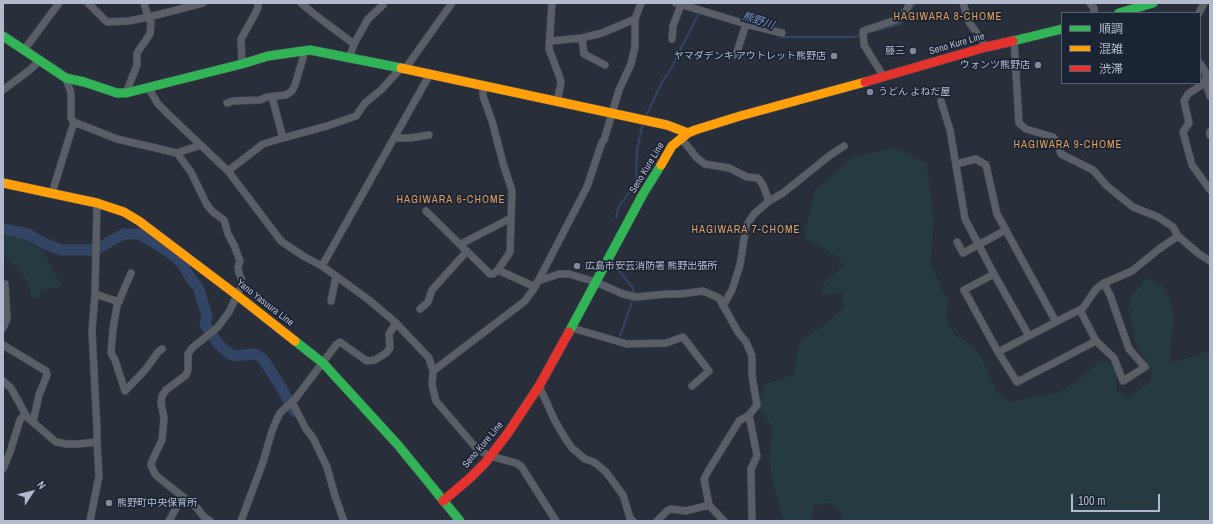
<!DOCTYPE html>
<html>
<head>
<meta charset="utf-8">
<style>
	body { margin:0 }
	#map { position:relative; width:1213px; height:524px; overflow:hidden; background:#292f3a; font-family:"Archivo Narrow","Noto Sans JP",sans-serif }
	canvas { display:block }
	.frame { position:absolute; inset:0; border:4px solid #b3bacb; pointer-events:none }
	.legend { position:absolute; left:1061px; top:12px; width:140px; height:72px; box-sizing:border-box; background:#1b2435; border:1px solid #586071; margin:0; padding:5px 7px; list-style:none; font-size:12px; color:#b3bacb }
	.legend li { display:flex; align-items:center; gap:8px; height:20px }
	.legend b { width:20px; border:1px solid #586071 }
	.north { position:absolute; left:12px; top:472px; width:40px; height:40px; -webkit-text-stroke:3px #1b2435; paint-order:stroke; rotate:54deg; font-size:11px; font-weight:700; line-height:16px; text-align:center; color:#b3bacb }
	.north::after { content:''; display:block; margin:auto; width:14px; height:18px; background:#b3bacb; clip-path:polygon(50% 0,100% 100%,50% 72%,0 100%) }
	.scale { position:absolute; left:1071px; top:494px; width:89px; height:18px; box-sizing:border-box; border:2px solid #b3bacb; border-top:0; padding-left:5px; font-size:12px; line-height:14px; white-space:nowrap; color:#b3bacb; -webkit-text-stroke:3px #1b2435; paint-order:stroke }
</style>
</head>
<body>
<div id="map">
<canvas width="1213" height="524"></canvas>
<div class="frame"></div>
<ul class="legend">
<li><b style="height:5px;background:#30b455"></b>順調</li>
<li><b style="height:5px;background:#ff9f0a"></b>混雑</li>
<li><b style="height:5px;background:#e5322d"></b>渋滞</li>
</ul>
<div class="north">N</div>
<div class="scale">100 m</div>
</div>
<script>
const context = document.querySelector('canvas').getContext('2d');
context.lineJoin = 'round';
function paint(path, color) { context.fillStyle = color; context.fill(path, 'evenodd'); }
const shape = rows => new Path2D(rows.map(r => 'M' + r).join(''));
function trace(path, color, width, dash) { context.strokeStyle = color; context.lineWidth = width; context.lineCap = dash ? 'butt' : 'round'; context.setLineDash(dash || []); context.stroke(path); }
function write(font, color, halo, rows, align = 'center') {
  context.font = font + ' "Archivo Narrow","Noto Sans JP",sans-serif'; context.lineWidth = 3.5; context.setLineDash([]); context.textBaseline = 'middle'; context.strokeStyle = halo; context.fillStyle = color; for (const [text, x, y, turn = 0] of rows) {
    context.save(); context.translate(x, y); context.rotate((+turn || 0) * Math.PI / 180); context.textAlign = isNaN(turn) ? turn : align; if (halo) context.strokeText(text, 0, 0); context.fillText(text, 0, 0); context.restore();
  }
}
paint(shape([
	[894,148,926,163,928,173,934,222,930,263,941,288,948,299,946,317,954,334,970,344,982,358,997,393,1009,402,1058,393,1076,382,1100,361,1115,365,1117,391,1128,398,1153,379,1151,369,1134,340,1134,330,1128,310,1132,294,1147,278,1163,286,1169,297,1174,316,1170,348,1170,363,1198,355,1210,350,1210,521,843,521,840,511,830,503,814,506,811,521,784,521,774,487,769,459,773,429,757,405,766,384,794,375,799,341,821,327,844,307,842,293,822,295,823,283,844,266,838,257,804,237,815,190,852,157],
	[3,233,22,236,41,250,48,260,60,283,60,287,41,290,39,299,32,298,27,282,16,267,3,256]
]), '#253a41');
trace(shape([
	[910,10,916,3],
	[779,36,783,37,853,37,900,24,905,17],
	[646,116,662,82,672,67,681,48,699,13,700,13],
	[616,217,619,206,636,184,637,149,643,123],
	[614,262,618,270,633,288,633,293],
	[620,336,633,299]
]), '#334565', 2);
trace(shape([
	[3,229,28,234,43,243,61,250,89,250,100,247,124,234,140,234,169,252,181,262,192,280,198,287,207,316,205,324,218,344,230,354,237,356,251,354,257,355,263,359,281,387,295,412]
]), '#334565', 11);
const street = shape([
	[88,3,107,22,129,21,153,16,203,3],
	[301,3,314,14,354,44],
	[552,3,549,49,560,78,561,83,557,102],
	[676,3,746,24,782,33],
	[963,3,969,22,986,47],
	[1090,3,1094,8,1094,13],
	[1199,13,1204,3],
	[582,38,584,54,605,65],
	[672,39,673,26,681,5],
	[1014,40,1019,123,1026,129,1053,137,1057,142,1061,154,1093,170,1107,186,1133,207,1158,217,1173,227,1178,236,1199,254,1210,261],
	[550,41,582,38,602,33,635,19],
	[24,50,59,3],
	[736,55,746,24],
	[349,59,354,44,368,19,383,5],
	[1200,63,1205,71,1206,78,1203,84,1188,94,1184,101,1189,123,1183,132,1192,165,1210,190],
	[242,64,241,39,255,14,258,7,258,3],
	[405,69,452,3],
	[884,77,864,45,863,31,899,19,906,11,910,3],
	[66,78,71,93,71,118,74,122,117,139,177,153,201,145],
	[1205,80,1210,96],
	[148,87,158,104,170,116,228,171,281,241,303,256,322,266,336,276,369,300,396,323,429,358,433,371,432,385,436,401,477,449,490,456,516,463,521,466,556,521],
	[3,90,31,69,39,61],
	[126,93,137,65,137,53,150,34,151,23,148,17,144,3],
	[272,97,283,138],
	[941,101,950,130,965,219,994,274,1029,336],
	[227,103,233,101,260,100,267,97,286,95,292,91,295,85,305,51],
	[1210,132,1210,135],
	[394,138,410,138,429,135],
	[681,138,697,158,705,164,729,168,747,177,758,178,763,185,769,201],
	[177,153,191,172,207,205,213,212,224,220,228,234,234,245,240,261,238,267,239,273,243,283,229,312,218,327,192,348,188,354,188,370,186,375,166,390,162,396,161,403,164,418,162,440,152,461,151,465,155,474,158,477,197,508,204,517,210,521],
	[956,164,976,159,986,165,997,214,1056,322],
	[228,171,263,144,283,138,327,126,356,116,365,103,381,90,401,68],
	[52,193,74,122],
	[426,211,490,274,493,274,498,270,510,252,512,191,503,163,492,121,483,96,483,86],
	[957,242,963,253,1006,230],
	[461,244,511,218],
	[322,266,430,74],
	[498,270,535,287],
	[131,273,117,306,113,329,111,353,115,360,125,391,146,369,158,352,162,349],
	[994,274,964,290,998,352,1017,382,1096,341],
	[538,281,559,274,569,274,596,282,623,294,636,297,667,294,680,294,703,291,719,298,738,332,746,342,752,356,752,376,757,405,749,415,739,421,707,473,704,479,709,505,724,521],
	[95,294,119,302],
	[331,301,336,276],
	[723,306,732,290,740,265,746,226,754,214,769,201,783,193,829,156,844,146],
	[420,309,428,302,432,290,467,251],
	[1080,310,1096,341,1114,358,1123,381,1145,367,1129,349,1110,295,1104,283],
	[3,328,7,319,5,284],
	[572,328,627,344,666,343,683,337,709,371,692,386],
	[3,345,46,371,47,375,39,395,33,422],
	[998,352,1083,308,1096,289,1104,283,1132,271,1159,249,1178,236],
	[433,371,525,301,535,287,587,187,602,142,604,140,619,90,631,64,635,47,635,19,641,3],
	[3,381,11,388,27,417,56,442,67,444,78,444,97,442],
	[539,386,555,421,565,438,572,448,585,459,594,462,606,472,623,495,630,518,633,521],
	[292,402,306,429,313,438,327,467,335,496,344,521],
	[749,415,757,456,751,469,752,521],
	[3,469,10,452,20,420,25,414],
	[90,521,99,476,97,442,97,430,92,331,95,294,97,203],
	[169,521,182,497],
	[241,521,263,462,272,431,277,419,280,413,295,399,336,345,340,342,367,361,375,360,386,353,390,348,389,334,396,323],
	[657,521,667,511,671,509,686,511,709,505]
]);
const fast = shape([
	[1119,13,1153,3],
	[3,36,66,78,84,82,117,93,126,93,242,64,268,56,310,50,401,68],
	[1013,41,1062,29],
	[569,332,643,194,661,165],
	[295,341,323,363,398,445,460,521]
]);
const slow = shape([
	[401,68,667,125,688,133],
	[661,165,672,146,688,133,695,130,740,116,865,82],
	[3,183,97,203,124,212,139,221,238,296,295,341]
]);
const jam = shape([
	[865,82,986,47,1013,41],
	[443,501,470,478,485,463,508,433,539,386,569,332]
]);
trace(street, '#454a53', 8);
trace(fast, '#454a53', 10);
trace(slow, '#454a53', 10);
trace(jam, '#454a53', 10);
trace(street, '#595e67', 7);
trace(fast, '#30b455', 9);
trace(slow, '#ff9f0a', 9);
trace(jam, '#e5322d', 9);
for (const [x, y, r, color] of [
	[913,51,4,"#838998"],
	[834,56,4,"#838998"],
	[1038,65,4,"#838998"],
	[870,92,4,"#838998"],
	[577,266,4,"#838998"],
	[109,503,4,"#838998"]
]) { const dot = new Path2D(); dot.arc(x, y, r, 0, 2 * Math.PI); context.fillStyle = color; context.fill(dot); trace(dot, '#1b2435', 1.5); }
write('10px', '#b3bacb', '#1b2435', [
	["Seno Kure Line",957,44,-16],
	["Seno Kure Line",647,168,-59],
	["Yano Yasuura Line",265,303,38],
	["Seno Kure Line",483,445,-50]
]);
write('10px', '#b3bacb', '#1b2435', [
	["藤三",905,51],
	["ヤマダデンキ アウトレット熊野店",826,56],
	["ウォンツ熊野店",1030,65],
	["うどん よねだ屋",878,92,"left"],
	["広島市安芸消防署 熊野出張所",585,266,"left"],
	["熊野町中央保育所",117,503,"left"]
], 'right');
context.letterSpacing = '1px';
write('11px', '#df9c5a', '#1b2435', [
	["HAGIWARA 8-CHOME",948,17],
	["HAGIWARA 9-CHOME",1068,145],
	["HAGIWARA 6-CHOME",451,200],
	["HAGIWARA 7-CHOME",746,230]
]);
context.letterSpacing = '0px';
write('italic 11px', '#778eb5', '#1b2435', [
	["熊野川",758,21,18]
]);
</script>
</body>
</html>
